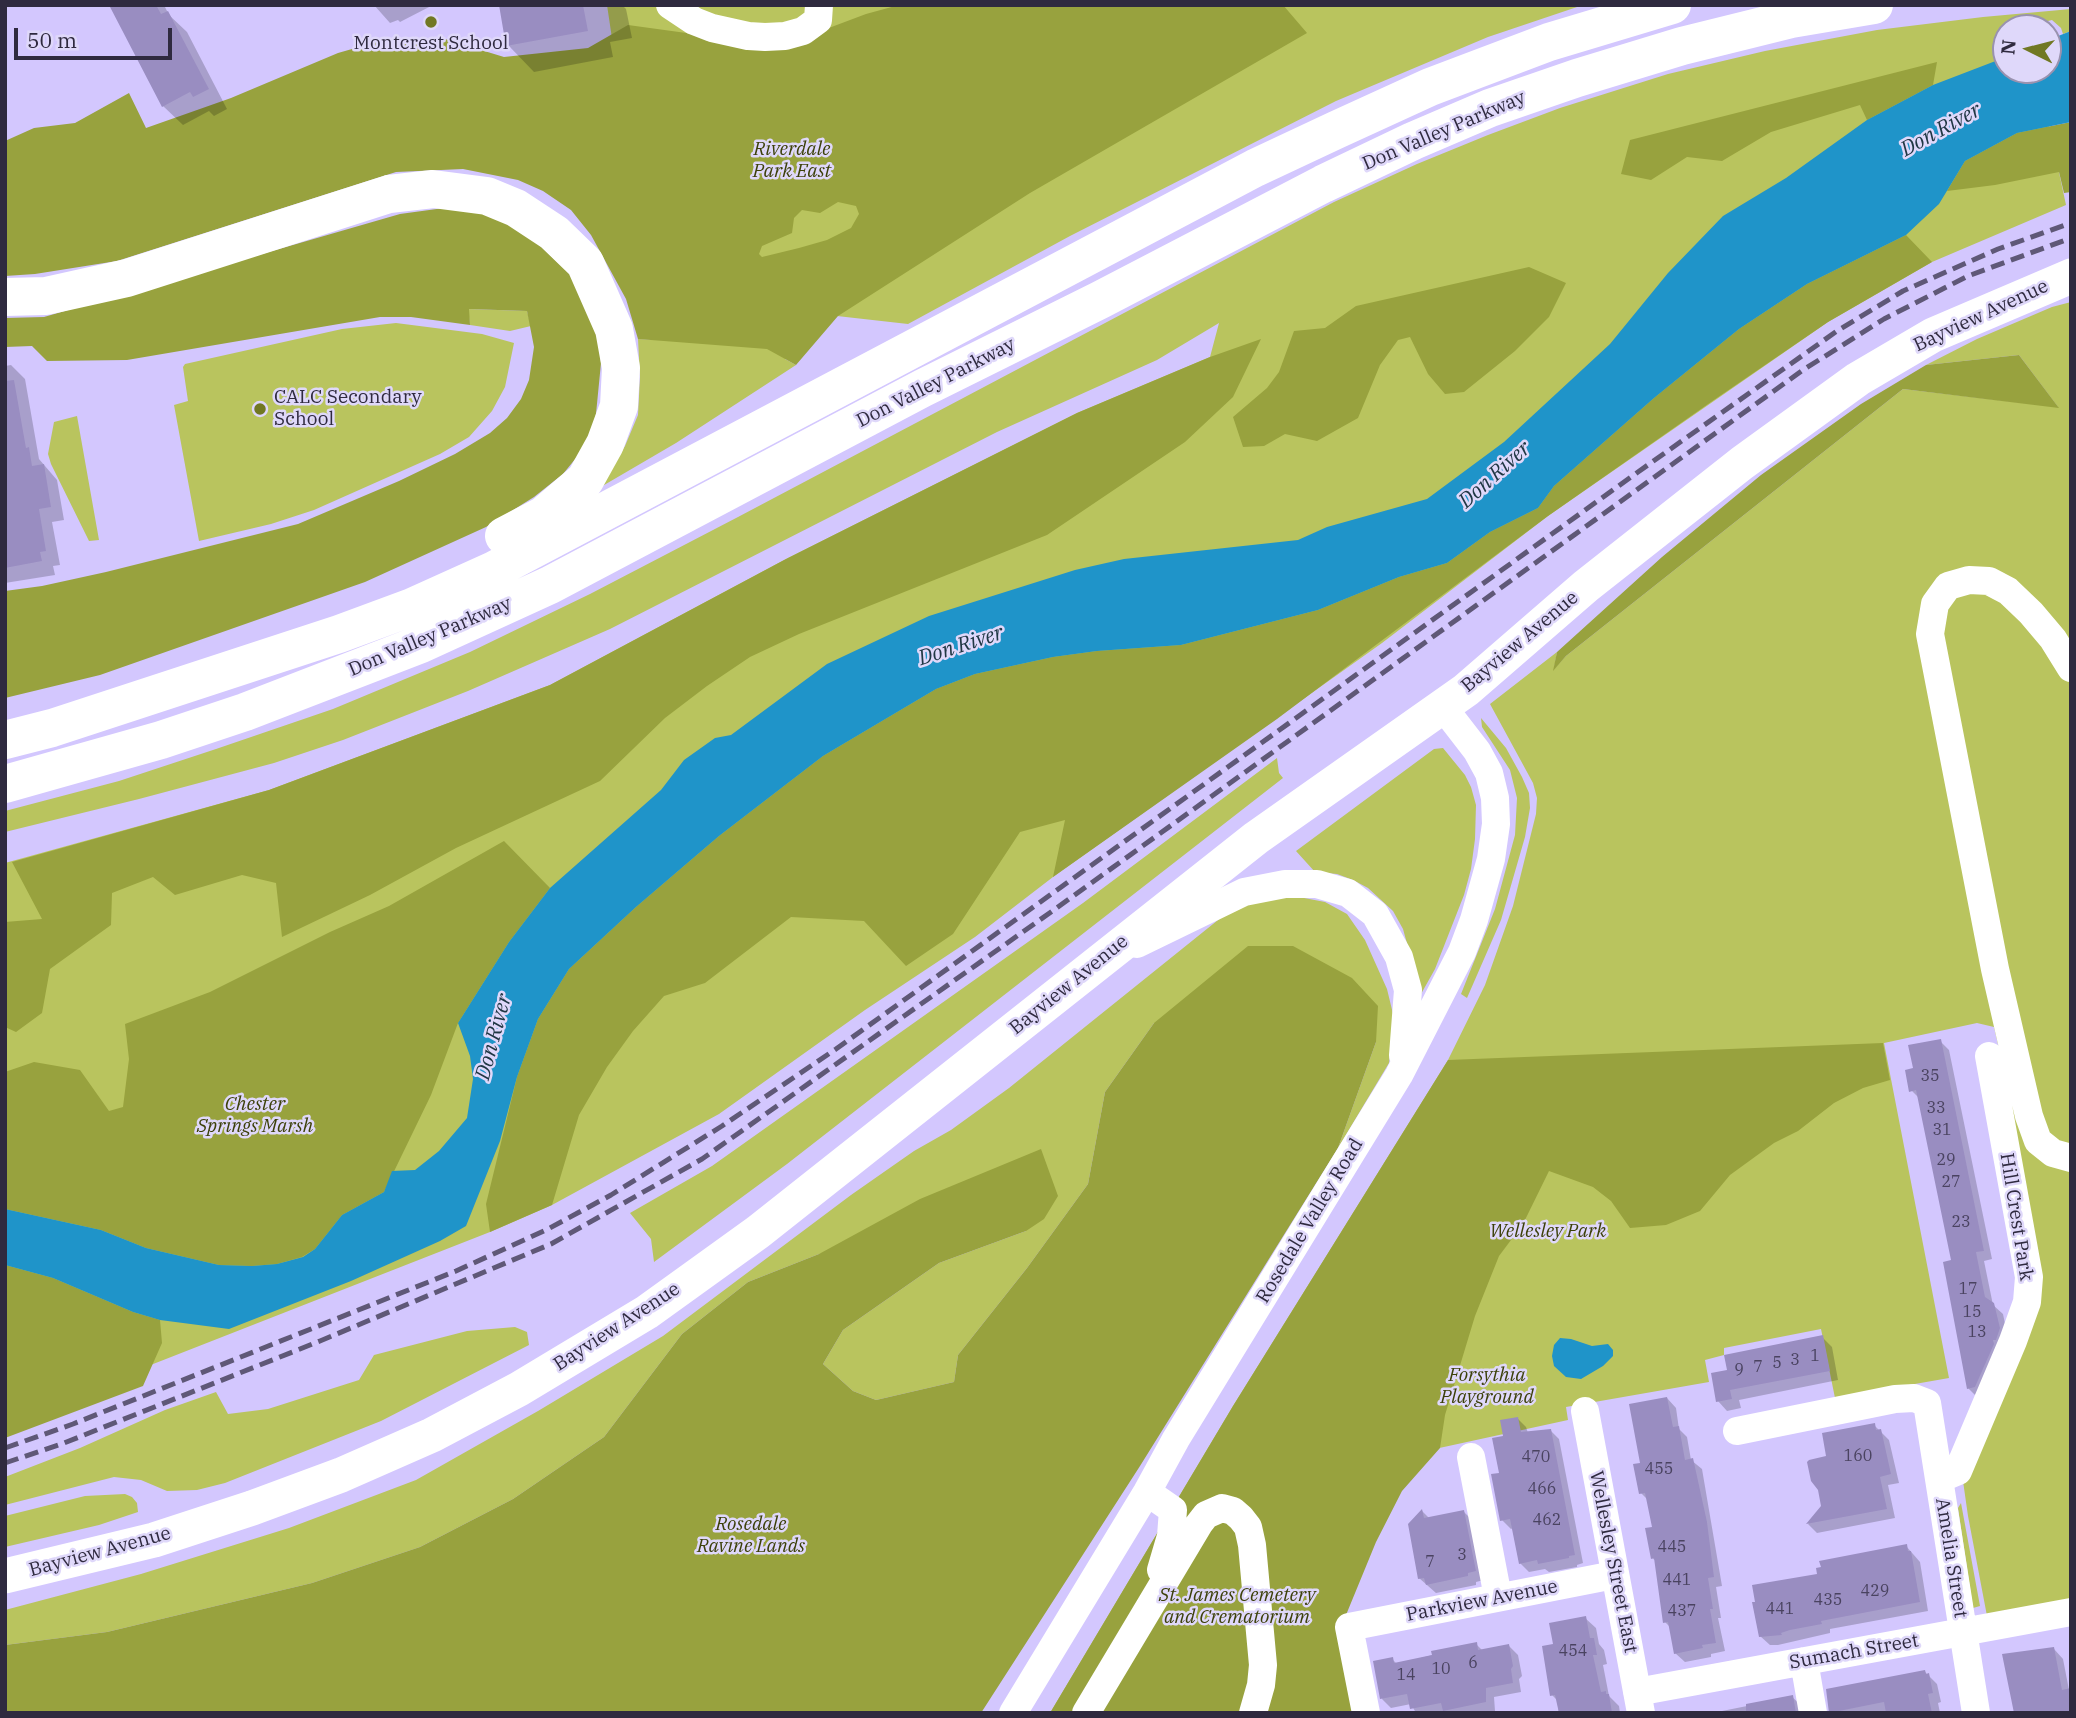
<!DOCTYPE html>
<html>
<head>
<meta charset="utf-8">
<style>
	body { margin:0 }
	#map { position:relative; width:2076px; height:1718px; overflow:hidden; background:#d3c7fe; font-family:"IBM Plex Serif",serif }
	canvas { display:block }
	.frame { position:absolute; inset:0; border:7px solid #2f2a3f; pointer-events:none }
	.north { position:absolute; left:1992px; top:14px; width:70px; height:70px; box-sizing:border-box; background:#dfd8fa; border:2px solid #9992af; border-radius:50%; rotate:276deg; font-size:19px; font-weight:700; line-height:28px; text-align:center; color:#2f2a3f }
	.north::after { content:''; display:block; margin:auto; width:24px; height:32px; background:#717823; clip-path:polygon(50% 0,100% 100%,50% 72%,0 100%) }
	.scale { position:absolute; left:14px; top:28px; width:158px; height:32px; box-sizing:border-box; border:4px solid #2f2a3f; border-top:0; padding-left:9px; font-size:21px; line-height:24px; white-space:nowrap; color:#2f2a3f; -webkit-text-stroke:5px #dfd8fa; paint-order:stroke }
</style>
</head>
<body>
<div id="map">
<canvas width="2076" height="1718"></canvas>
<div class="frame"></div>
<div class="north">N</div>
<div class="scale">50 m</div>
</div>
<script>
const context = document.querySelector('canvas').getContext('2d');
context.lineJoin = 'round';
function paint(path, color) { context.fillStyle = color; context.fill(path, 'evenodd'); }
const shape = rows => new Path2D(rows.map(r => 'M' + r).join(''));
function trace(path, color, width, dash) { context.strokeStyle = color; context.lineWidth = width; context.lineCap = dash ? 'butt' : 'round'; context.setLineDash(dash || []); context.stroke(path); }
function write(font, color, halo, rows, align = 'center') {
  context.font = font + ' "IBM Plex Serif",serif'; context.lineWidth = 5; context.setLineDash([]); context.textBaseline = 'middle'; context.strokeStyle = halo; context.fillStyle = color; for (const [text, x, y, turn = 0] of rows) {
    context.save(); context.translate(x, y); context.rotate((+turn || 0) * Math.PI / 180); context.textAlign = isNaN(turn) ? turn : align; if (halo) context.strokeText(text, 0, 0); context.fillText(text, 0, 0); context.restore();
  }
}
paint(shape([
	[607,5,1583,5,1488,37,1336,101,1070,236,908,324,837,316,792,359,785,359,796,365,676,443,587,495,607,476,625,446,638,415,640,377,638,339,657,340],
	[2071,9,2071,31,2063,34,2061,28,2052,20,2028,26,2028,28,2006,28,2006,70,2037,70,2066,205,1932,262,1828,322,1548,516,1382,643,1053,877,975,937,865,1010,719,1114,552,1205,490,1232,69,1397,5,1417,5,863,269,790,550,685,786,559,1077,413,1210,357,1219,323,1157,360,997,432,610,629,468,691,343,740,274,763,139,799,5,832,5,811,119,781,216,749,333,709,470,652,590,594,738,517,1334,202,1417,164,1488,135,1560,108,1668,74,1765,51,1877,30,1983,17],
	[2071,302,2071,1600,1987,1616,1968,1516,1962,1474,2032,1306,2000,1053,1994,1027,1977,1023,1884,1043,1949,1378,1835,1398,1821,1329,1724,1348,1724,1355,1705,1360,1709,1382,1566,1407,1568,1420,1352,1467,1050,1713,1233,1406,1448,1060,1485,985,1513,906,1536,814,1537,798,1533,783,1490,704,1557,652,1554,669,1566,656,1903,389,2058,407,2019,355,1926,365,1977,339,2052,307],
	[468,309,527,311,531,326,510,331,470,325],
	[396,323,482,334,514,343,505,387,492,411,469,437,440,454,314,510,271,524,199,541,174,405,188,401,183,367,185,364,342,329],
	[77,416,99,540,89,541,51,464,48,454,54,422],
	[1481,718,1506,748,1522,777,1529,793,1530,808,1525,837,1501,920,1467,998,1461,994,1495,909,1515,835,1517,798,1510,770,1482,727],
	[1443,748,1465,775,1471,787,1476,805,1475,839,1471,869,1464,895,1435,969,1421,994,1403,929,1393,911,1368,888,1353,880,1337,874,1315,872,1296,851,1434,749],
	[1277,758,1279,773,1283,778,787,1164,654,1262,651,1239,630,1213,712,1166,1083,903],
	[1274,896,1299,897,1325,902,1347,914,1365,940,1387,989,1394,1018,1389,1063,1338,1148,1376,1042,1154,1023,1105,1092,1088,1184,1027,1268,958,1355,954,1382,876,1400,853,1391,823,1364,843,1330,939,1263,1026,1231,819,1254,748,1282,682,1334,604,1437,513,1499,420,1547,312,1583,107,1632,5,1645,5,1610,141,1574,289,1528,416,1480,538,1411,663,1336,851,1195,914,1151,951,1130,1009,1088,1223,916,1245,904],
	[515,1327,527,1332,529,1345,381,1421,225,1483,197,1490,167,1491,141,1480,114,1477,5,1505,5,1477,80,1448,165,1410,216,1392,228,1414,268,1409,359,1380,374,1355,467,1331],
	[125,1494,132,1497,137,1503,138,1512,99,1525,5,1547,5,1516,85,1496],
	[1961,1503,1980,1606,1973,1608,1958,1508]
]), '#b9c45e');
paint(shape([
	[899,5,1283,5,1307,33,1030,193,838,316,796,365,767,349,638,339,626,299,591,235,571,210,543,191,518,180,463,169,396,172,117,261,35,274,5,276,5,141,34,128,75,123,129,93,146,128,231,98,338,53,387,39,445,39,504,57,588,48,628,25,781,46,866,14],
	[838,202,856,206,859,214,851,228,827,240,799,248,762,257,759,254,762,246,792,233,794,218,802,210,820,213],
	[1937,62,1933,85,1867,120,1860,105,1771,132,1722,161,1687,157,1651,180,1621,174,1630,140],
	[2071,122,2071,192,2064,193,2059,172,1995,185,1947,191,1965,161,2017,133],
	[444,208,487,211,518,225,571,275,598,331,601,363,595,424,585,447,563,474,534,497,486,527,365,582,100,675,5,698,5,591,42,586,106,572,298,524,399,481,455,454,490,433,507,418,521,399,529,380,534,347,527,311,469,309,470,325,411,317,380,317,127,360,47,361,32,346,5,347,5,318,44,317,400,214],
	[1906,235,1932,262,1828,322,1711,402,1548,516,1277,719,1053,877,1065,820,1020,832,953,934,906,966,864,921,791,917,705,983,664,996,633,1031,607,1067,579,1115,552,1205,490,1232,486,1204,517,1077,538,1019,569,969,636,907,719,836,823,756,936,689,975,674,1053,657,1097,651,1181,645,1318,610,1399,577,1447,563,1490,532,1538,508,1554,486,1654,398,1739,329,1807,284],
	[1529,267,1566,283,1549,317,1515,351,1464,392,1445,394,1428,374,1410,337,1398,340,1380,365,1358,418,1317,441,1285,434,1264,446,1243,447,1233,417,1267,388,1279,372,1294,331,1325,328,1356,306],
	[1261,339,1233,397,1185,442,1047,535,799,634,750,657,707,686,665,718,600,781,456,848,370,895,282,937,276,883,242,875,175,895,153,877,112,893,111,925,50,969,42,1013,16,1032,5,1027,5,922,42,919,12,862,269,790,550,685,786,559,1077,413,1210,357],
	[2019,355,2059,408,1903,389,1566,656,1553,671,1557,652,1662,557,1761,475,1861,404,1926,365],
	[504,841,550,888,509,942,458,1023,431,1095,384,1192,342,1215,315,1249,302,1257,277,1264,252,1266,219,1265,146,1248,101,1230,5,1209,5,1072,34,1062,80,1070,109,1111,123,1107,129,1059,125,1024,210,992,330,932,389,906],
	[1248,946,1293,946,1352,978,1378,1006,1376,1042,1338,1148,1140,1466,981,1713,5,1713,5,1645,107,1632,312,1583,420,1547,513,1499,604,1437,682,1334,748,1282,819,1254,920,1199,1041,1149,1058,1196,1044,1219,1026,1231,939,1263,843,1330,823,1364,853,1391,876,1400,954,1382,958,1355,1027,1268,1088,1184,1105,1092,1154,1023],
	[1883,1043,1890,1080,1863,1088,1834,1103,1798,1131,1774,1143,1730,1175,1700,1211,1666,1225,1630,1228,1611,1201,1593,1187,1549,1171,1523,1224,1499,1256,1475,1316,1445,1415,1440,1448,1402,1491,1376,1542,1346,1615,1359,1713,1050,1713,1233,1406,1448,1060],
	[5,1265,53,1278,133,1312,160,1320,162,1343,143,1386,5,1438]
]), '#98a23e');
paint(shape([
	[2071,31,2071,122,2017,133,1965,161,1939,204,1906,235,1807,284,1739,329,1654,398,1554,486,1538,508,1490,532,1447,563,1399,577,1318,610,1181,645,1097,651,1053,657,975,674,936,689,823,756,719,836,636,907,569,969,538,1019,517,1077,500,1141,466,1226,440,1241,351,1281,229,1329,160,1320,133,1312,53,1278,5,1265,5,1209,101,1230,146,1248,219,1265,252,1266,277,1264,303,1257,315,1249,342,1215,384,1192,392,1171,415,1170,439,1151,467,1118,473,1079,470,1056,458,1023,509,942,550,888,661,790,684,760,715,738,731,735,827,664,929,616,1075,570,1124,559,1298,540,1327,527,1427,499,1504,442,1610,344,1668,273,1723,216,1786,178,1867,120,1933,85,2006,57,2006,70,2048,70,2048,40],
	[1560,1338,1571,1339,1592,1346,1608,1344,1613,1350,1613,1356,1603,1366,1581,1379,1566,1377,1554,1366,1552,1356,1554,1345]
]), '#1f94c9');
paint(shape([
	[111,5,164,5,169,15,187,32,227,109,214,116,209,111,183,125,163,106],
	[374,5,433,5,400,22,398,20,390,23],
	[500,5,622,5,626,9,632,38,610,42,613,57,534,72,508,45],
	[11,365,25,379,39,459,57,480,64,520,52,522,60,565,53,566,55,575,5,583,5,366],
	[1940,1041,1949,1050,1992,1259,1984,1261,1993,1305,2003,1314,2008,1338,1977,1397,1968,1388,1953,1262,1920,1099,1912,1091,1915,1070],
	[1822,1337,1832,1347,1838,1380,1739,1400,1741,1408,1727,1411,1718,1401,1729,1371],
	[1667,1398,1676,1408,1679,1429,1687,1437,1691,1460,1702,1469,1722,1586,1716,1587,1721,1618,1718,1618,1725,1651,1711,1654,1711,1657,1685,1662,1675,1653,1671,1628,1665,1622,1656,1561,1652,1558,1654,1528,1648,1500,1641,1493,1642,1464],
	[1518,1419,1526,1427,1528,1433,1550,1430,1559,1439,1583,1563,1577,1565,1577,1567,1549,1572,1545,1569,1529,1572,1520,1563,1513,1528,1511,1529,1502,1520,1501,1474,1505,1437],
	[1874,1425,1889,1440,1899,1483,1888,1485,1895,1518,1817,1533,1808,1524,1823,1507,1828,1458],
	[1422,1511,1430,1519,1464,1512,1473,1521,1484,1580,1476,1582,1476,1585,1436,1593,1419,1578],
	[1906,1546,1920,1562,1928,1611,1830,1629,1830,1633,1778,1645,1770,1645,1760,1636,1819,1575],
	[1585,1618,1596,1628,1599,1644,1604,1650,1607,1664,1603,1665,1609,1696,1619,1706,1620,1713,1559,1713,1557,1700,1552,1695,1555,1645],
	[1476,1644,1483,1651,1509,1646,1518,1655,1522,1676,1519,1679,1521,1692,1494,1697,1495,1711,1485,1713,1416,1713,1411,1704,1391,1708,1382,1699,1392,1659,1397,1664],
	[2054,1649,2063,1659,2069,1690,2071,1690,2071,1713,2016,1713],
	[1925,1672,1937,1684,1941,1702,1938,1703,1940,1713,1830,1713],
	[1792,1697,1802,1706,1803,1713,1712,1713]
]), '#0003');
paint(shape([
	[109,5,156,5,161,14,168,11,209,89,193,97,190,92,162,107],
	[499,5,583,5,588,31,506,46],
	[14,380,26,448,29,447,32,466,44,464,51,507,39,509,46,551,40,552,42,561,5,568,5,381],
	[1941,1039,1984,1251,1976,1252,1985,1297,1994,1303,2000,1328,1996,1340,1993,1340,1994,1344,1975,1387,1967,1389,1943,1262,1951,1260,1916,1090,1909,1092,1905,1070,1913,1068,1908,1045],
	[1823,1335,1830,1371,1730,1390,1732,1399,1716,1402,1711,1373,1727,1370,1724,1355],
	[1667,1397,1673,1427,1679,1426,1685,1460,1693,1458,1707,1522,1714,1577,1708,1578,1713,1609,1710,1609,1716,1643,1702,1645,1703,1648,1674,1654,1668,1622,1663,1623,1654,1558,1651,1559,1645,1528,1652,1527,1645,1493,1639,1494,1633,1464,1640,1463,1629,1404],
	[1518,1417,1521,1432,1551,1429,1575,1555,1569,1556,1569,1558,1538,1564,1537,1560,1519,1564,1510,1519,1500,1521,1491,1474,1499,1473,1492,1438,1503,1436,1500,1420],
	[1875,1423,1876,1430,1881,1429,1891,1474,1880,1477,1887,1509,1806,1524,1821,1506,1818,1490,1811,1481,1807,1462,1809,1460,1826,1456,1822,1433],
	[1422,1509,1424,1518,1464,1510,1476,1571,1468,1573,1468,1576,1426,1585,1424,1578,1418,1579,1408,1524],
	[1907,1544,1908,1551,1911,1551,1920,1602,1821,1621,1822,1624,1790,1630,1781,1633,1782,1635,1759,1637,1752,1602,1755,1602,1752,1585,1817,1574,1816,1568,1821,1567,1819,1561],
	[1586,1616,1590,1638,1594,1638,1597,1655,1593,1655,1601,1692,1606,1691,1606,1694,1609,1694,1612,1713,1559,1713,1555,1695,1550,1696,1542,1646,1553,1644,1549,1623],
	[1477,1642,1478,1650,1509,1644,1513,1666,1511,1669,1513,1683,1486,1688,1486,1702,1443,1711,1441,1703,1410,1709,1407,1694,1380,1699,1373,1661,1393,1657,1394,1663,1432,1655,1431,1651],
	[2054,1647,2062,1690,2071,1688,2071,1711,2014,1713,2002,1654],
	[1925,1670,1926,1674,1929,1673,1933,1693,1928,1694,1932,1713,1886,1713,1884,1702,1829,1713,1826,1689],
	[1793,1695,1796,1713,1746,1713,1746,1704]
]), '#998dc1');
trace(shape([
	[670,5,694,21,712,28,748,36,765,37,785,36,803,31,818,20,819,5],
	[2071,668,2053,639,2031,613,2008,591,1989,581,1969,580,1948,586,1935,604,1930,634,1995,969,2029,1116,2038,1141,2053,1153,2071,1158],
	[1137,944,1244,892,1285,884,1317,884,1348,893,1375,914,1399,957,1408,990,1403,1055],
	[1585,1411,1641,1713],
	[1737,1431,1895,1399,1914,1398,1927,1403,1976,1713],
	[1471,1457,1498,1597],
	[1939,1479,1958,1471,2013,1341,2027,1302,2029,1277,1989,1056],
	[1147,1492,1173,1510,1171,1536,1161,1570],
	[1804,1661,1813,1713],
	[1637,1692,2071,1612],
	[1013,1713,1147,1492,1176,1439,1399,1075,1462,952,1474,920,1491,859,1496,824,1495,798,1489,773,1477,751,1443,707],
	[1086,1713,1199,1524,1206,1515,1222,1508,1233,1511,1241,1518,1248,1527,1252,1545,1263,1665,1261,1685,1253,1713],
	[1366,1713,1349,1627,1614,1575]
]), '#fff', 28);
trace(shape([
	[5,1576,154,1540,252,1508,341,1475,432,1435,519,1389,647,1312,758,1232,1256,838,1466,690,1586,586,1742,463,1858,379,1933,335,2071,276]
]), '#fff', 35);
trace(shape([
	[5,297,46,296,127,278,389,194,433,189,487,196,516,208,554,233,585,263,614,329,621,368,619,406,605,444,585,480,544,515,504,536],
	[5,740,52,728,339,634,412,607,494,570,1255,168,1336,130,1430,87,1549,42,1672,5],
	[5,784,161,740,245,712,421,644,550,585,923,388,1100,300,1323,184,1413,141,1490,108,1577,78,1682,46,1791,19,1874,5]
]), '#fff', 38);
trace(shape([
	[5,1448,73,1424,456,1271,546,1230,611,1195,722,1126,836,1049,1638,472,1837,331,1903,291,1998,249,2071,223],
	[5,1463,64,1443,320,1341,551,1244,702,1159,1051,912,1803,370,1884,319,1968,276,2071,238]
]), '#5f5877', 5, [14, 7]);
for (const [x, y, r, color] of [
	[431,22,7,"#717823"],
	[260,409,7,"#717823"]
]) { const dot = new Path2D(); dot.arc(x, y, r, 0, 2 * Math.PI); context.fillStyle = color; context.fill(dot); trace(dot, '#dfd8fa', 2.5); }
write('16px', '#4a4360', null, [
	["35",1930,1076],
	["33",1936,1108],
	["31",1942,1130],
	["29",1946,1160],
	["27",1951,1182],
	["23",1961,1222],
	["17",1968,1289],
	["15",1972,1312],
	["13",1977,1332],
	["1",1815,1356],
	["3",1795,1360],
	["5",1777,1363],
	["7",1758,1367],
	["9",1739,1370],
	["160",1858,1456],
	["470",1536,1457],
	["455",1659,1469],
	["466",1542,1489],
	["462",1547,1520],
	["445",1672,1547],
	["3",1462,1555],
	["7",1430,1562],
	["441",1677,1580],
	["429",1875,1591],
	["435",1828,1600],
	["441",1780,1609],
	["437",1682,1611],
	["454",1573,1651],
	["6",1473,1663],
	["10",1441,1669],
	["14",1406,1675]
]);
write('19px', '#2f2a3f', '#dfd8fa', [
	["Montcrest School",431,44],
	["CALC Secondary",274,398,"left"],
	["School",274,420,"left"]
]);
write('19px', '#2f2a3f', '#dfd8fa', [
	["Don Valley Parkway",1444,131,-23],
	["Bayview Avenue",1981,316,-25],
	["Don Valley Parkway",936,383,-27],
	["Don Valley Parkway",430,637,-23],
	["Bayview Avenue",1520,642,-40],
	["Bayview Avenue",1069,985,-39],
	["Hill Crest Park",2016,1217,81],
	["Rosedale Valley Road",1310,1221,-59],
	["Bayview Avenue",617,1327,-33],
	["Bayview Avenue",100,1552,-15],
	["Amelia Street",1951,1558,81],
	["Wellesley Street East",1613,1562,79],
	["Parkview Avenue",1482,1601,-11],
	["Sumach Street",1854,1652,-10]
]);
write('italic 19px', '#3c4009', '#dfd8fa', [
	["Riverdale",792,150],
	["Park East",792,172],
	["Chester",255,1105],
	["Springs Marsh",255,1127],
	["Wellesley Park",1548,1232],
	["Forsythia",1487,1376],
	["Playground",1487,1398],
	["Rosedale",751,1525],
	["Ravine Lands",751,1547],
	["St. James Cemetery",1237,1596],
	["and Crematorium",1237,1618]
]);
write('italic 21px', '#203744', '#dfd8fa', [
	["Don River",1941,130,-29],
	["Don River",1495,475,-42],
	["Don River",961,646,-18],
	["Don River",494,1037,-75]
]);
</script>
</body>
</html>
